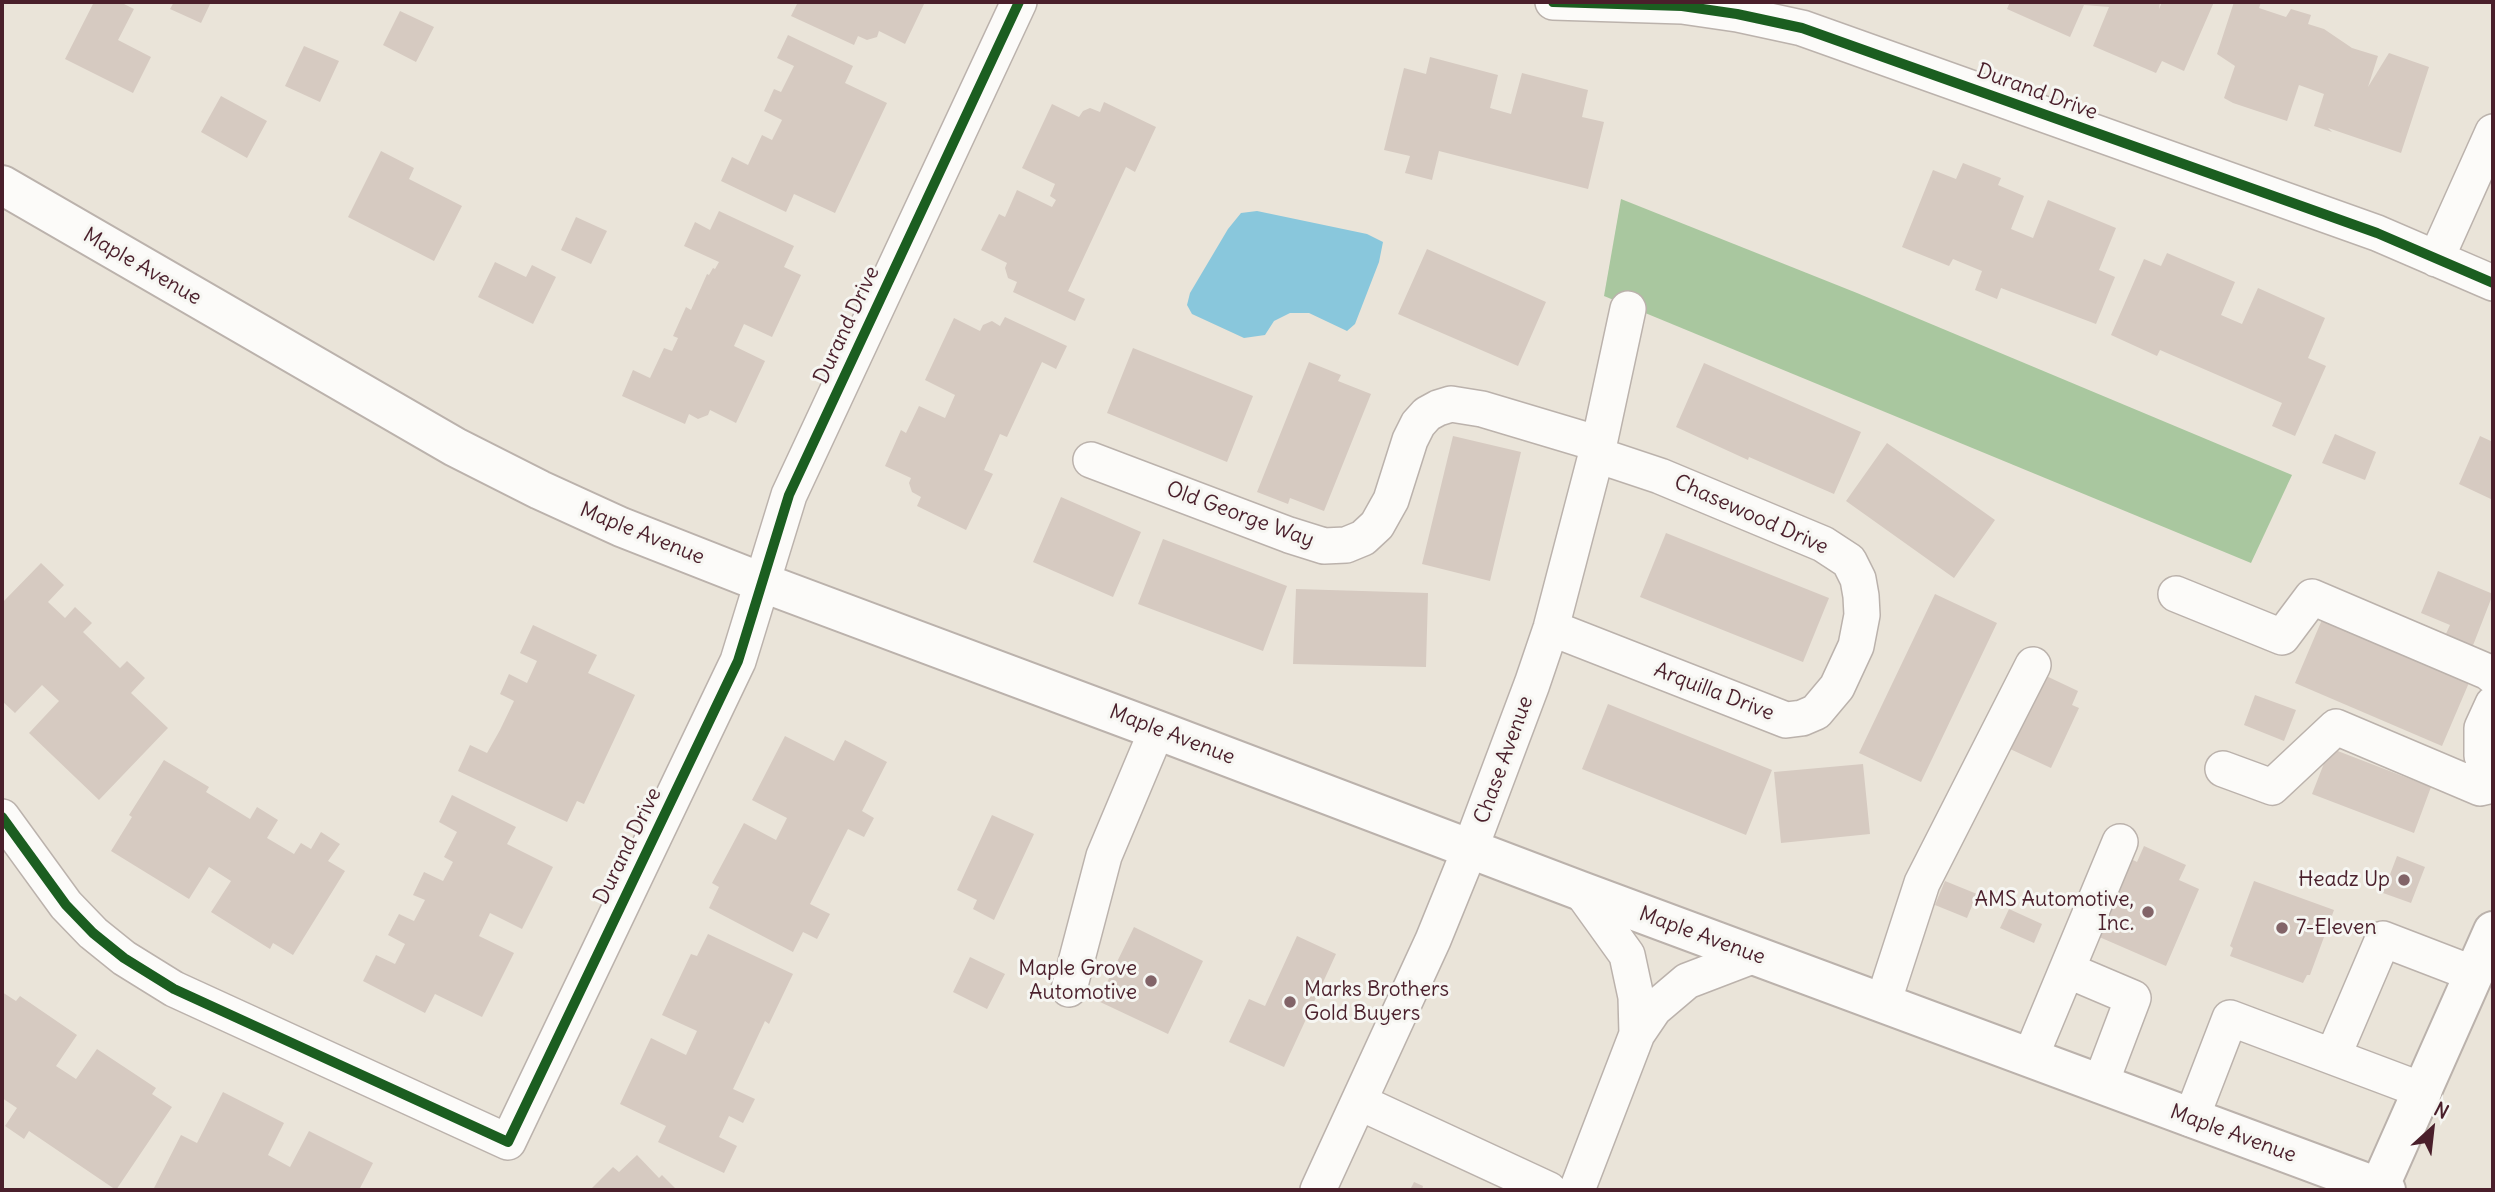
<!DOCTYPE html>
<html>
<head>
<meta charset="utf-8">
<style>
	body { margin:0 }
	#map { position:relative; width:2495px; height:1192px; overflow:hidden; background:#eae4d9; font-family:Delius,sans-serif }
	canvas { display:block }
	.frame { position:absolute; inset:0; border:4px solid #4a1f2b; pointer-events:none }
	.north { position:absolute; left:2397px; top:1094px; width:70px; height:70px; -webkit-text-stroke:5px #f6f6f2; paint-order:stroke; rotate:27deg; font-size:19px; font-weight:700; line-height:28px; text-align:center; color:#4a1f2b }
	.north::after { content:''; display:block; margin:auto; width:24px; height:32px; background:#4a1f2b; clip-path:polygon(50% 0,100% 100%,50% 72%,0 100%) }
</style>
</head>
<body>
<div id="map">
<canvas width="2495" height="1192"></canvas>
<div class="frame"></div>
<div class="north">N</div>
</div>
<script>
const context = document.querySelector('canvas').getContext('2d');
context.lineJoin = 'round';
function paint(path, color) { context.fillStyle = color; context.fill(path, 'evenodd'); }
const shape = rows => new Path2D(rows.map(r => 'M' + r).join(''));
function trace(path, color, width, dash) { context.strokeStyle = color; context.lineWidth = width; context.lineCap = dash ? 'butt' : 'round'; context.setLineDash(dash || []); context.stroke(path); }
function write(font, color, halo, rows, align = 'center') {
  context.font = font + ' Delius,sans-serif'; context.lineWidth = 6; context.setLineDash([]); context.textBaseline = 'middle'; context.strokeStyle = halo; context.fillStyle = color; for (const [text, x, y, turn = 0] of rows) {
    context.save(); context.translate(x, y); context.rotate((+turn || 0) * Math.PI / 180); context.textAlign = isNaN(turn) ? turn : align; if (halo) context.strokeText(text, 0, 0); context.fillText(text, 0, 0); context.restore();
  }
}
paint(shape([
	[1621,199,1857,293,2292,475,2251,563,1604,296]
]), '#a9c79f');
paint(shape([
	[1257,211,1367,234,1383,242,1379,262,1355,324,1347,331,1309,313,1290,313,1274,321,1265,335,1244,338,1192,314,1187,305,1190,293,1228,229,1241,213]
]), '#89c7dc');
paint(shape([
	[94,2,120,2,134,9,118,40,151,57,133,93,65,59],
	[174,2,211,2,201,23,170,9],
	[798,2,819,4,820,2,925,2,905,44,879,31,877,37,867,40,858,36,854,45,791,16],
	[2010,2,2160,2,2159,9,2162,2,2214,2,2184,71,2162,61,2156,73,2093,46,2109,7,2084,5,2070,37,2007,9],
	[2234,2,2261,2,2259,8,2286,17,2291,9,2311,15,2308,24,2324,29,2352,48,2378,56,2368,87,2389,53,2429,67,2401,153,2328,128,2332,132,2314,126,2324,94,2299,85,2287,121,2233,103,2224,98,2235,66,2217,54],
	[400,11,434,27,416,62,383,45],
	[788,35,853,66,845,83,887,103,835,213,794,194,786,212,721,181,732,157,748,165,762,135,772,140,782,120,764,111,774,89,781,92,794,66,777,58],
	[304,46,339,61,320,102,285,86],
	[1430,57,1498,75,1490,108,1511,114,1522,73,1588,90,1582,117,1604,122,1588,189,1439,151,1432,180,1405,173,1410,156,1384,150,1404,68,1426,74],
	[221,96,267,121,247,158,201,132],
	[1104,102,1156,127,1135,172,1126,167,1068,291,1085,299,1075,321,1013,292,1017,282,1008,278,1005,268,1007,263,981,250,999,214,1005,217,1017,190,1052,207,1056,200,1050,196,1055,184,1022,168,1052,104,1079,117,1083,111,1090,108,1100,112],
	[381,151,414,168,409,179,462,206,434,261,348,217],
	[1963,163,2001,178,1998,185,2024,196,2011,229,2033,238,2048,200,2116,228,2099,270,2115,277,2096,324,2001,288,1997,299,1975,290,1982,271,1953,259,1949,266,1902,247,1933,170,1956,179],
	[719,211,794,246,784,267,801,275,772,337,744,324,734,346,765,361,736,423,710,410,708,415,698,419,689,414,685,424,622,396,633,370,650,378,664,348,672,351,678,338,673,336,686,307,691,310,707,274,709,275,713,268,715,269,719,262,684,246,695,222,710,230],
	[576,217,607,231,591,264,561,250],
	[1427,249,1546,302,1518,366,1398,314],
	[2167,253,2235,282,2221,315,2242,324,2258,288,2325,318,2308,358,2326,366,2295,436,2272,426,2282,403,2160,350,2157,356,2111,335,2144,259,2161,266],
	[495,262,526,277,532,265,556,277,533,324,478,297],
	[1005,317,1067,346,1056,369,1042,362,1007,437,1000,434,984,470,993,474,966,530,917,506,921,497,912,492,909,483,911,478,885,466,901,430,906,433,919,406,945,418,955,395,925,380,954,318,980,331,983,325,992,321,1000,326],
	[1133,348,1253,396,1227,462,1107,413],
	[1309,362,1341,375,1338,381,1371,394,1324,511,1290,498,1288,504,1257,492],
	[1704,363,1861,432,1834,494,1749,457,1748,460,1676,427],
	[2335,434,2376,452,2365,480,2322,463],
	[1453,436,1521,452,1490,581,1422,564],
	[2480,436,2493,442,2493,500,2459,484],
	[1887,443,1995,520,1954,578,1846,501],
	[1061,497,1141,532,1113,597,1033,562],
	[1666,533,1829,598,1803,662,1640,597],
	[1163,539,1287,586,1263,651,1138,604],
	[41,563,64,585,48,602,65,618,75,607,92,623,83,632,120,668,127,661,145,678,131,693,168,728,99,800,29,733,59,701,42,685,15,713,2,701,2,603],
	[2438,571,2493,594,2472,648,2445,636,2450,625,2421,613],
	[1296,589,1428,593,1426,667,1293,664],
	[1935,594,1997,623,1921,782,1859,753],
	[2324,615,2471,678,2442,746,2295,683],
	[533,625,597,655,588,673,635,695,584,804,577,801,567,822,458,771,470,745,487,753,500,730,514,701,500,694,509,674,527,683,537,661,520,653],
	[2042,674,2078,691,2072,705,2079,708,2051,768,2008,748],
	[2255,695,2296,710,2284,741,2244,725],
	[1608,704,1772,770,1746,835,1582,769],
	[785,736,834,761,845,740,887,762,862,811,874,818,864,837,848,829,810,904,830,914,817,939,803,932,793,952,709,908,719,887,712,883,744,823,776,840,787,818,752,800],
	[2330,748,2431,787,2414,833,2312,794],
	[164,760,209,787,206,792,250,819,257,807,278,820,267,838,294,854,301,843,311,849,321,832,340,844,328,861,345,871,293,955,273,943,270,949,211,912,231,881,209,867,189,899,111,851,132,817,129,815],
	[1863,764,1870,834,1781,843,1774,772],
	[452,795,516,827,507,844,553,867,522,929,490,913,479,936,514,953,482,1017,435,994,425,1013,363,981,376,955,395,964,405,944,388,935,399,914,414,921,425,900,413,895,424,872,443,881,453,862,444,857,457,832,439,822],
	[992,815,1034,834,994,920,973,909,977,900,957,890],
	[2144,846,2186,865,2179,880,2199,889,2166,966,2097,936,2131,859,2137,862],
	[2397,856,2425,867,2411,903,2383,893],
	[1945,881,1977,894,1967,918,1935,905],
	[2254,881,2334,910,2310,975,2307,975,2303,983,2230,956,2233,948,2230,946],
	[2009,909,2042,924,2034,943,2000,928],
	[1134,927,1203,961,1168,1034,1098,1001],
	[708,934,793,974,769,1024,765,1021,733,1089,755,1099,743,1123,729,1116,719,1137,737,1146,724,1173,658,1142,666,1126,620,1104,651,1038,686,1055,697,1031,662,1015,691,954,697,956],
	[1297,936,1336,954,1284,1067,1229,1042,1249,999,1265,1006],
	[970,957,1005,974,987,1009,953,992],
	[2,992,16,1001,20,996,77,1035,56,1066,76,1079,97,1049,156,1088,152,1094,172,1107,116,1190,29,1131,24,1139,5,1126,17,1108,2,1098],
	[223,1092,284,1123,268,1155,290,1167,309,1131,373,1163,359,1190,153,1190,181,1135,197,1143],
	[637,1155,659,1178,662,1175,677,1190,590,1190,613,1167,619,1172],
	[1414,1182,1423,1186,1422,1190,1410,1190]
]), '#d6cac1');
const minor = shape([
	[1553,2,1682,6,1737,14,1802,28,2377,233,2493,283],
	[2436,259,2493,132],
	[1091,460,1289,535,1324,546,1346,545,1363,538,1377,525,1391,500,1410,440,1418,424,1427,414,1438,408,1451,404,1482,409,1599,444],
	[2176,594,2282,637,2312,597,2488,672,2493,676],
	[1551,628,1786,720,1802,718,1816,712,1837,687,1856,646,1862,615,1861,596,1858,579,1849,561,1823,544,1660,476,1597,455],
	[2493,704,2482,728,2482,756,2493,776],
	[2223,769,2272,787,2336,727,2480,788,2493,785],
	[2,817,66,905,93,933,124,958,174,989,508,1142,738,661,789,495,1019,2],
	[1581,891,1627,955,1636,997,1637,1034],
	[2067,970,2133,998,2100,1085],
	[1069,989,1104,856,1157,730],
	[1883,1003,1922,883,2033,665],
	[2333,1056,2383,939,2474,974],
	[2030,1058,2120,842],
	[1359,1102,1549,1190],
	[2191,1119,2230,1018,2424,1091],
	[1318,1190,1433,940,1470,849,1532,684,1551,628,1599,444,1628,309],
	[1577,1190,1637,1034,1654,1009,1687,981,1755,955]
]);
const major = shape([
	[2,185,455,447,540,490,621,527,761,582,1157,730,1581,891,2386,1190],
	[2378,1190,2493,931]
]);
trace(minor, '#bbb2ac', 38);
trace(major, '#bbb2ac', 42);
trace(minor, '#fcfbf9', 35);
trace(major, '#fcfbf9', 38);
trace(shape([
	[1553,2,1682,6,1737,14,1802,28,2377,233,2493,283],
	[2,817,66,905,93,933,124,958,174,989,508,1142,738,661,789,495,1019,2]
]), '#1b5e20', 10);
for (const [x, y, r, color] of [
	[2404,880,7,"#826468"],
	[2148,912,7,"#826468"],
	[2282,928,7,"#826468"],
	[1151,981,7,"#826468"],
	[1290,1002,7,"#826468"]
]) { const dot = new Path2D(); dot.arc(x, y, r, 0, 2 * Math.PI); context.fillStyle = color; context.fill(dot); trace(dot, '#f6f6f2', 2.5); }
write('21px', '#4a1f2b', '#f6f6f2', [
	["Durand Drive",2037,92,20],
	["Maple Avenue",142,267,30],
	["Durand Drive",847,325,-65],
	["Old George Way",1240,515,20],
	["Chasewood Drive",1751,515,24],
	["Maple Avenue",642,534,22],
	["Arquilla Drive",1714,692,21],
	["Maple Avenue",1172,735,21],
	["Chase Avenue",1504,760,-70],
	["Durand Drive",628,846,-64],
	["Maple Avenue",1702,936,20],
	["Maple Avenue",2233,1134,20]
]);
write('21px', '#4a1f2b', '#f6f6f2', [
	["Headz Up",2390,880],
	["AMS Automotive,",2134,900],
	["Inc.",2134,924],
	["7-Eleven",2296,928,"left"],
	["Maple Grove",1137,969],
	["Automotive",1137,993],
	["Marks Brothers",1304,990,"left"],
	["Gold Buyers",1304,1014,"left"]
], 'right');
</script>
</body>
</html>
